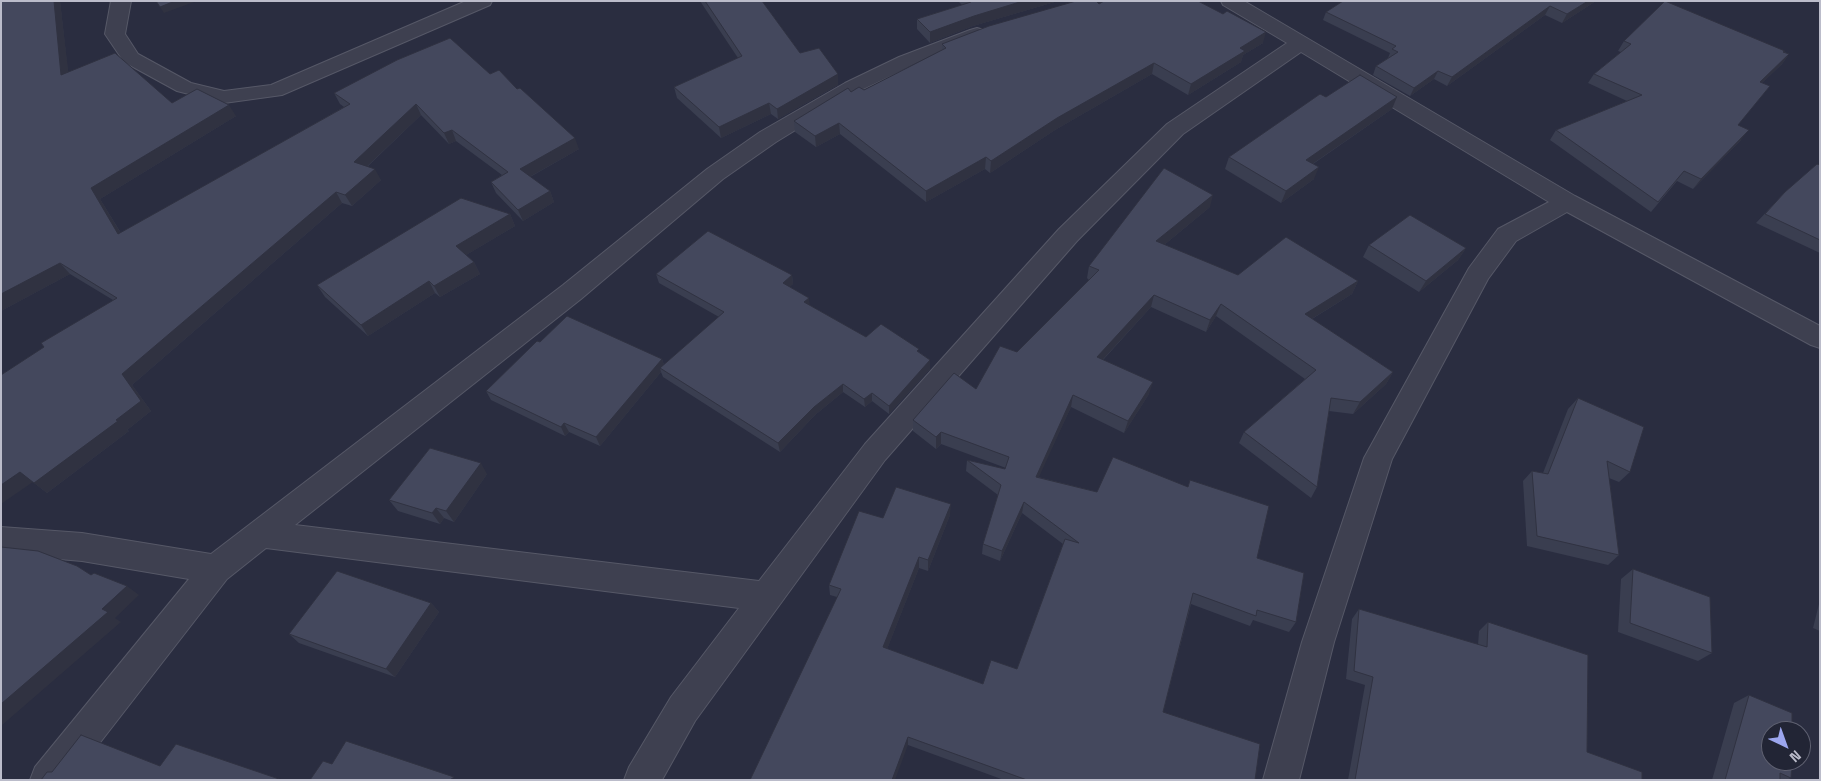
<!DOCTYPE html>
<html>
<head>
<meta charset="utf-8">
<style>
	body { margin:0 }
	#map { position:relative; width:1821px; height:781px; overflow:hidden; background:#2a2d40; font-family:"Space Grotesk",sans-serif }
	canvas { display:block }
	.frame { position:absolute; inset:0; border:2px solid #bbbcca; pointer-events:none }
	.north { position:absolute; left:1761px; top:721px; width:50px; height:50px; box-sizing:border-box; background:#222535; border:1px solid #5f6171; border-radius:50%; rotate:138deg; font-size:14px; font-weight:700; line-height:20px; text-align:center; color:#bbbcca }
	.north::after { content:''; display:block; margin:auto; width:18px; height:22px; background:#9ca6ee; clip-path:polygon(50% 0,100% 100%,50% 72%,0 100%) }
</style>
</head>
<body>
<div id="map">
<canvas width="1821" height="781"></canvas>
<div class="frame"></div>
<div class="north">N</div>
</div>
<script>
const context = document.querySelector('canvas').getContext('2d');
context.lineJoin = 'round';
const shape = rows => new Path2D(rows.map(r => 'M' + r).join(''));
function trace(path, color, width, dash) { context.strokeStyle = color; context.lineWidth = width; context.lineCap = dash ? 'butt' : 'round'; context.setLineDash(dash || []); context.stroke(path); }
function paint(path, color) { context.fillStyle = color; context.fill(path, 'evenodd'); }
const minor = shape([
	[111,1,131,1,125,34,138,54,191,83,224,91,271,85,466,1,492,1,490,5,282,95,224,103,177,91,124,62,105,34,111,1],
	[1221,1,1244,1,1575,196,1820,326,1820,348,1811,345,1567,212,1516,241,1488,279,1392,459,1334,642,1299,780,1263,780,1302,642,1364,458,1469,268,1498,229,1549,202,1301,52,1183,134,1077,241,885,460,695,721,662,780,624,780,629,767,671,697,739,608,266,548,227,579,71,780,30,780,35,767,189,579,82,561,1,554,1,527,82,533,211,554,563,285,707,169,760,132,845,83,899,57,970,30,977,28,984,30,987,34,984,38,913,65,859,91,776,142,723,179,581,299,295,525,759,581,865,444,1059,229,1167,124,1287,43,1223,5,1221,1]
]);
trace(minor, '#565867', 2);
paint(minor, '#3e4050');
paint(shape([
	[1,1,60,1,68,72,172,103,236,116,100,199,121,233,344,107,340,104,334,93,490,74,517,89,579,149,530,177,550,191,554,202,523,221,496,193,491,182,502,175,456,141,449,144,421,115,367,167,381,180,352,206,342,203,132,385,151,411,127,430,129,431,47,493,33,482,113,300,70,274,1,311],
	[700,1,762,1,800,53,838,85,778,119,771,114,721,138,677,98,674,87,738,58],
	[958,1,1058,1,973,26,930,43,917,29,917,19,962,5],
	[1343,1,1596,1,1562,23,1545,15,1447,86,1434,79,1410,96,1373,75,1376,66,1388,58,1390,53,1323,20,1326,12],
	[1099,4,1263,43,1243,55,1241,62,1188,95,1152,74,1055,130,990,173,985,169,926,202,840,134,816,147,795,132,794,121,851,92,864,90,942,50,942,44],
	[1624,41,1784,52,1789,54,1782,64,1762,83,1738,125,1741,140,1693,189,1677,181,1651,212,1550,140,1556,130,1627,101,1588,83,1594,74,1621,52,1618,51],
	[1326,97,1392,109,1313,164,1314,179,1281,203,1225,169,1229,157],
	[1820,165,1820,253,1756,223,1785,192],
	[1210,207,1164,245,1238,275,1358,281,1352,294,1312,319,1393,372,1386,384,1353,414,1329,411,1317,487,1311,498,1239,443,1244,432,1305,379,1216,316,1206,332,1151,307,1103,360,1149,394,1124,433,1071,407,1038,477,1097,492,1188,487,1190,480,1257,558,1296,622,1289,632,1253,620,1250,626,1191,604,1163,712,1255,780,1004,780,908,745,837,597,830,595,829,585,883,518,950,515,928,571,919,568,887,649,983,684,1017,669,1063,544,1022,513,1000,561,982,554,983,544,998,495,966,471,967,460,1005,469,1006,468,941,444,936,449,913,431,913,420,976,389,1017,352,1089,280,1087,278,1089,266],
	[510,214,515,226,466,255,474,262,480,274,440,297,435,293,368,336,325,297,317,285],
	[1369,245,1466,248,1458,260,1419,292,1363,257],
	[656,274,792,275,793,284,789,287,809,298,809,305,866,337,919,352,930,360,930,369,889,414,872,401,865,407,843,392,815,415,780,452,663,377,661,372,600,446,569,432,565,436,491,400,486,391,540,342,662,359,664,365,719,317,659,283],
	[1578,398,1630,472,1619,482,1609,478,1619,555,1608,565,1527,546,1523,481,1532,471,1543,473,1568,409],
	[487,474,454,522,444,518,440,524,398,511,389,500],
	[1633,569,1712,653,1698,661,1618,632,1621,579],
	[1820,600,1820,631,1813,628],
	[431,603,439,612,395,677,299,643,289,634],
	[1359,609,1478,645,1479,631,1488,622,1587,752,1642,780,1348,780,1365,685,1346,679,1352,619],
	[1749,695,1791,778,1786,780,1712,780,1734,703]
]), '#3a3e50');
paint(shape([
	[54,1,60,1,70,86,61,75],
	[175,1,197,1,164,13,160,7],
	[1023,1,1058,1,973,26,930,43,930,32,974,16],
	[1588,1,1596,1,1562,23,1567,14],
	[1550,6,1545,15,1447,86,1452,77],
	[1266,32,1263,43,1243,55,1241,62,1188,95,1191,84,1240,48],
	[1789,54,1782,64,1753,92,1760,82],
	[1154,63,1152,74,1055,130,990,173,991,161,1057,118],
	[1438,71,1434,79,1410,96,1414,88],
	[838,74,838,85,778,119,777,109],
	[1397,97,1392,109,1302,171,1306,160],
	[769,103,771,114,721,138,719,127],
	[416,104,421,115,360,173,354,162],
	[229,105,236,116,100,199,128,245,118,234,91,188],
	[839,123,840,134,816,147,815,136],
	[452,130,456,141,449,144,444,133],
	[1749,130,1741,140,1693,189,1701,179],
	[575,138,579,149,524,180,520,169],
	[986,157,985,169,926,202,926,191],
	[1319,167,1314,179,1281,203,1286,191],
	[375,169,381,180,352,206,345,195],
	[550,191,554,202,523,221,518,210],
	[336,192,342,203,132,385,151,411,127,430,129,431,47,493,34,483,122,374],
	[1213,195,1210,207,1153,254,1156,241],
	[510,214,515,226,461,258,456,246],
	[1466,248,1458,260,1419,292,1426,281],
	[474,262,480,274,440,297,434,286],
	[60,263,70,274,1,311,1,294],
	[792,275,793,284,784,292,783,283],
	[429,281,435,293,368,336,361,325],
	[1358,281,1352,294,1300,326,1305,314],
	[1154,295,1151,307,1094,369,1097,357],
	[809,298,810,307,804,302],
	[1221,304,1216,316,1206,332,1210,320],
	[662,359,665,368,660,368,661,372,600,446,596,437],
	[930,360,930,369,889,414,889,406],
	[1393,372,1386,384,1353,414,1360,402],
	[1153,382,1149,394,1124,433,1128,421],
	[843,384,843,392,815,415,780,452,778,443,814,407],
	[872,393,872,401,865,407,864,399],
	[1073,395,1071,407,1034,488,1036,477],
	[564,423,569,432,565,436,561,427],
	[941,432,941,444,936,449,936,437],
	[481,463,487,474,454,522,446,511],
	[20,472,33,482,1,504,1,485],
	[1024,502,1022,513,1000,561,1002,551],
	[951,504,950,515,928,571,928,560],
	[436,508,444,518,440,524,432,513],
	[919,557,919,568,884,657,883,647],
	[127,586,139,595,115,618,121,622,1,726,1,704],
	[431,603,439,612,395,677,386,669],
	[908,737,908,745,895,780,892,780]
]), '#303241');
const building = shape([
	[1,1,54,1,61,75,115,53,172,103,197,89,229,105,91,188,118,234,350,104,334,93,397,60,450,38,490,74,499,70,517,89,520,88,575,138,520,169,550,191,518,210,491,182,508,172,452,130,444,133,416,104,354,162,375,169,345,195,336,192,122,374,141,401,116,420,118,421,34,483,20,472,1,485,1,375,44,347,41,343,117,298,60,263,1,294,1,1],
	[156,1,175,1,160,7,156,1],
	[705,1,762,1,800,53,819,48,838,74,777,109,769,103,719,127,674,87,742,56,705,1],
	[970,1,1023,1,974,16,930,32,917,19,971,2,970,1],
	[1076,1,1096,1,1099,4,1104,1,1198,1,1223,14,1227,11,1266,32,1240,48,1245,51,1191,84,1154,63,1057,118,991,161,986,157,926,191,839,123,815,136,794,121,848,88,851,92,859,87,864,90,946,48,942,44,989,26,1076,1],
	[1343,1,1588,1,1567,14,1550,6,1452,77,1438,71,1414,88,1376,66,1398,52,1392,49,1396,46,1326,12,1343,1],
	[1665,1,1785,51,1783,52,1789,54,1760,82,1770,86,1738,125,1749,130,1701,179,1684,171,1658,202,1556,130,1642,95,1594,74,1631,44,1624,41,1665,1],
	[1360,75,1397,97,1306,160,1319,167,1286,191,1229,157,1320,94,1326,97,1360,75],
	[1817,164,1820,165,1820,240,1765,214,1785,192,1817,164],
	[1164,168,1213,195,1156,241,1238,275,1286,237,1358,281,1305,314,1393,372,1360,402,1331,398,1317,487,1244,432,1316,370,1221,304,1210,320,1154,295,1097,357,1153,382,1128,421,1073,395,1036,477,1097,492,1113,457,1188,487,1190,480,1269,506,1257,558,1304,573,1296,622,1257,610,1256,616,1193,593,1163,712,1260,744,1255,780,1027,780,908,737,892,780,750,780,841,589,829,585,859,511,883,518,896,487,951,504,928,560,919,557,883,647,983,684,991,660,1017,669,1065,539,1079,543,1024,502,1002,551,983,544,1001,485,967,460,1005,469,1009,457,941,432,936,437,913,420,954,373,976,389,1000,346,1017,352,1099,270,1089,266,1164,168],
	[461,198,510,214,456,246,474,262,434,286,429,281,361,325,317,285,461,198],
	[1410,215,1466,248,1426,281,1369,245,1410,215],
	[708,231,792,275,783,283,809,298,804,302,866,337,881,324,919,349,917,351,930,360,889,406,872,393,864,399,843,384,814,407,778,443,660,368,724,312,656,274,708,231],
	[567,316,662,359,596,437,564,423,561,427,486,391,537,341,540,342,567,316],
	[1578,398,1644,427,1630,472,1607,461,1619,555,1537,536,1532,471,1548,474,1578,398],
	[430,448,481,463,446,511,436,508,432,513,389,500,430,448],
	[1,547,38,551,77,566,91,575,94,573,127,586,102,609,108,612,1,704,1,547],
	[1633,569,1710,597,1712,653,1630,623,1633,569],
	[337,571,431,603,386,669,289,634,337,571],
	[1359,609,1487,647,1488,622,1588,655,1587,752,1642,772,1642,780,1355,780,1373,677,1354,671,1359,609],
	[1749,695,1792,713,1792,731,1771,731,1771,761,1792,761,1791,778,1780,773,1780,780,1725,780,1749,695],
	[81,735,160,766,176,744,282,780,41,780,47,772,52,772,81,735],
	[346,741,454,777,450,780,310,780,323,761,332,764,346,741]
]);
paint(building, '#44485d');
trace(building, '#303241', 1);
</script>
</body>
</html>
